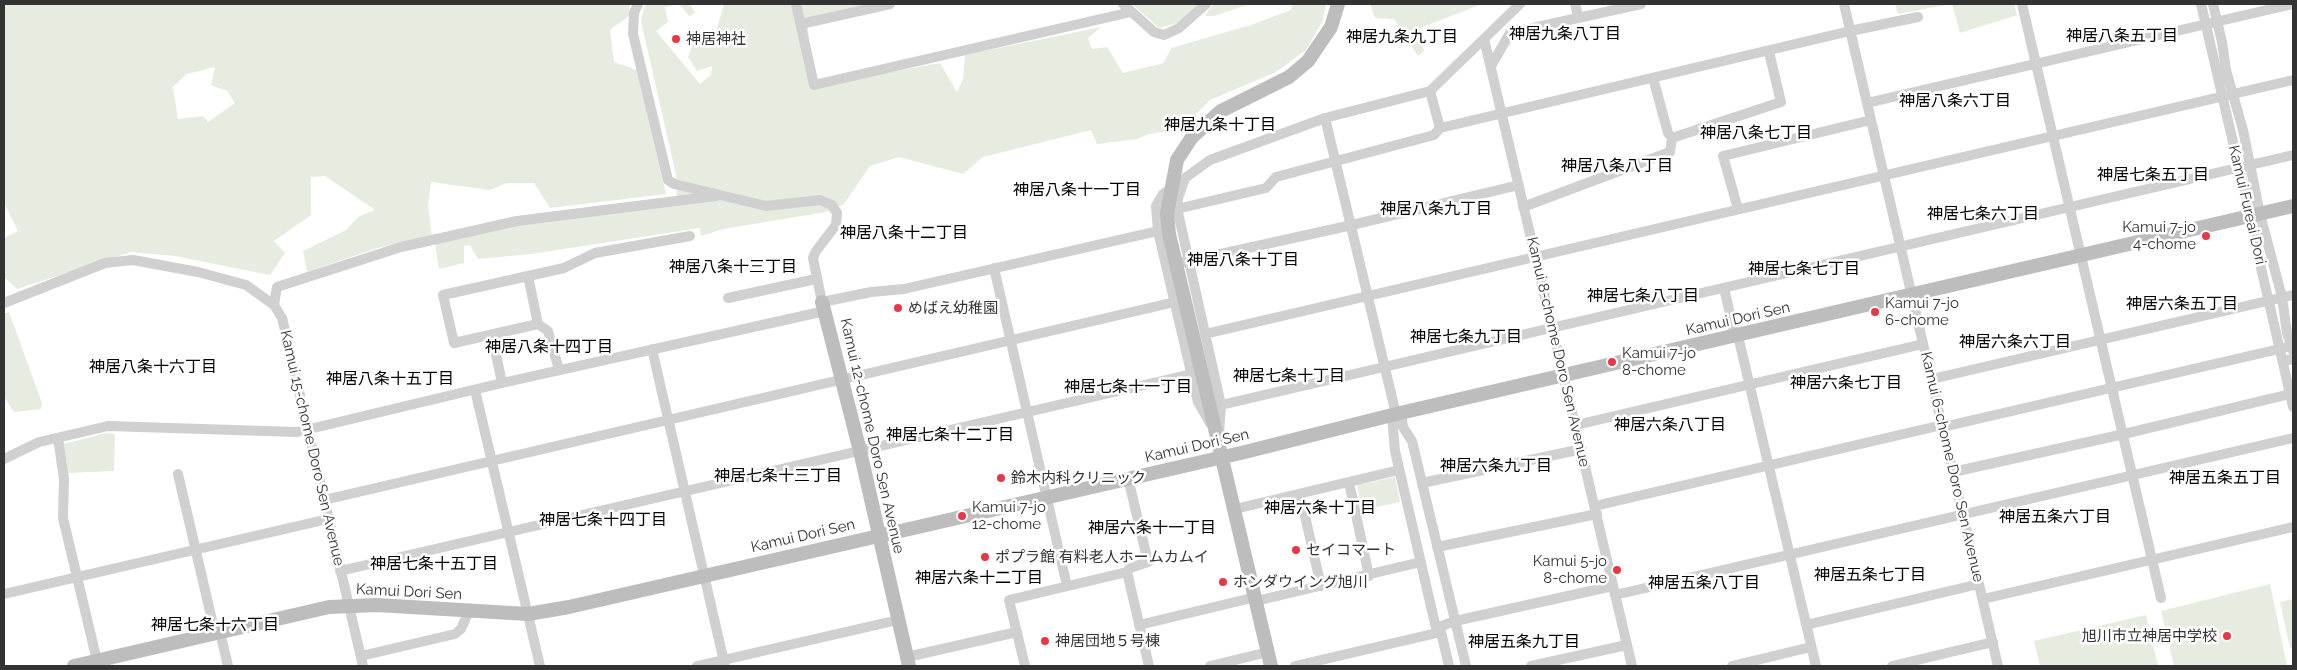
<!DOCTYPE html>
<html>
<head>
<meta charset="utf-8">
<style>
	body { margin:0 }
	#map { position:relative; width:2297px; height:670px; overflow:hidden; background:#fff; font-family:Raleway,sans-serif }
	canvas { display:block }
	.frame { position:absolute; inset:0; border:5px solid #333; pointer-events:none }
</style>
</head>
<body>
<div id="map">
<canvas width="2297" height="670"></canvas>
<div class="frame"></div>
</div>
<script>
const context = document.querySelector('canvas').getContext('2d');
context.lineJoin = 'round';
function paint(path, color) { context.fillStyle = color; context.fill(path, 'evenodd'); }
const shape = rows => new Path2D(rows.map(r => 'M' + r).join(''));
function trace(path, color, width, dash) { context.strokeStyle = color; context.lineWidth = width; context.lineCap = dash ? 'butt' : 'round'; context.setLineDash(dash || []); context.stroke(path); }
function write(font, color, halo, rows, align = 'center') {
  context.font = font + ' Raleway,"Noto Sans JP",sans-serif'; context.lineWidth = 5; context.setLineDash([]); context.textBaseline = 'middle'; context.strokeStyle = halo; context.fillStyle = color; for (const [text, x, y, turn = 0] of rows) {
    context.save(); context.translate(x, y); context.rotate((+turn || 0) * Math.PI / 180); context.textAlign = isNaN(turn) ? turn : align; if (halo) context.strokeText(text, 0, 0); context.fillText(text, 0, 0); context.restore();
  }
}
paint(shape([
	[4,4,629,4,630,15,610,30,614,62,637,70,666,194,550,208,534,183,507,183,490,190,431,182,428,206,432,236,377,248,307,272,303,251,346,230,358,217,375,210,325,176,311,177,311,215,274,241,285,253,270,275,175,256,131,252,17,289,4,277,4,238,18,231,4,203],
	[215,67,211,85,227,91,235,103,208,122,203,116,178,119,173,87,187,74],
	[647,4,690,4,695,13,689,16,679,4,665,7,668,22,656,31,700,84,711,75,712,66,697,71,688,57,693,43,714,39,724,4,866,4,807,18,810,50,810,87,940,63,957,92,963,79,965,55,1101,27,1088,38,1092,49,1107,47,1123,73,1164,63,1171,48,1251,25,1291,10,1292,4,1326,4,1322,22,1306,50,1276,72,1210,100,1181,129,1148,134,1138,139,1097,144,1091,130,983,157,963,174,899,157,870,166,844,204,826,212,723,229,701,236,700,228,531,254,478,259,470,245,464,246,464,263,439,269,435,243,518,225,677,205,676,175,641,21,644,8],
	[1132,4,1199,4,1177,23,1159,28],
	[1213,4,1250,4,1214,16,1205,16],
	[1370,4,1482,4,1415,30,1424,51,1418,56,1394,19,1375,18],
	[1895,4,1951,4,1898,14],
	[1952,4,2014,4,2017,15,1960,33],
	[9,312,42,403,41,409,14,412,4,397,4,314],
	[106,433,115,434,114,471,68,473,64,444],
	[1395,477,1400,502,1362,510,1357,485],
	[2270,584,2287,666,2174,666,2161,611],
	[2293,599,2293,647,2290,648,2280,602],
	[2146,615,2158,666,2040,666,2034,641]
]), '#e6ecdf');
trace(shape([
	[638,4,634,13,633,34,668,180,674,184,766,206,820,200,832,205,837,213,836,225,816,251,813,258,822,302,871,292,904,289,1158,231],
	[796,4,814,85,1131,12],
	[1123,4,1154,32,1164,35,1179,28,1206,4],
	[1575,4,1578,16],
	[1844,4,1998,666],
	[2022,4,2161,598],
	[2201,4,2239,168,2252,216,2259,259,2293,407],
	[2213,4,2222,42,2226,70,2243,130,2260,214,2282,297,2287,333,2293,351],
	[801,24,890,4],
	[1484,39,1632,666],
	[1491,66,1510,33,1641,4],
	[1430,91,1440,128,1850,31,1918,17],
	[1867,103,2293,4],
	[1325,118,1396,414],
	[1672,138,1781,102,1769,52],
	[1185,178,1178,198,1177,208,1221,405,1219,435],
	[1523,207,1670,152,1672,138,1668,133,1653,78],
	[1738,209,1723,156,1871,120],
	[1164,212,1266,188,1276,177,1434,135,1440,128],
	[1171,265,1352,225,1519,185],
	[994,268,1067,586],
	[528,276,538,324,548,331,559,370],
	[1724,288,1735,336],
	[728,298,816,279],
	[4,303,105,263,133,260,198,272,246,285,274,305,282,318,363,666],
	[274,305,277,287,401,247,517,221,716,196],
	[538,324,454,343,443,295,564,268,595,253,690,236],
	[1205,334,2293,80],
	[492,335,502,383],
	[1738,336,1816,666],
	[652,349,725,666],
	[2283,361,2293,359],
	[1932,379,2293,295],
	[475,390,540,666],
	[1221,405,2293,155],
	[1401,413,1403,427,1412,441,1466,666],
	[1392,415,1395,451,1436,628,1441,632,1449,666],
	[1210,423,1198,402,1158,231,1156,206,1163,194,1210,160,1325,118,1430,91,1520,4],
	[1576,425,1923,344],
	[1943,427,2292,346],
	[58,438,64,479,63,518,98,665],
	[4,459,39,442,108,426,297,432,502,383,825,311],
	[1953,472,2124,434,2290,394],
	[178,474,215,633],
	[1349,482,1369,576],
	[1422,483,1582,449],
	[1300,494,1321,586],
	[324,500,1175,302],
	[1595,506,1942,425],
	[1235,509,1399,470],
	[1437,547,1597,514],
	[340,571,1192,374],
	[1127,572,1149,666],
	[4,594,328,519],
	[1615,595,2293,438],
	[1983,599,2293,527],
	[1256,601,1421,562],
	[1139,625,1256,597],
	[1806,625,1979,584],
	[1436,628,1455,621,1613,586],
	[220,632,228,666],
	[361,656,455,634,461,629,469,611],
	[907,657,1017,632],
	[697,666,898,620],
	[1025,666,1009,600,1127,572,1130,568,1148,562,1128,478],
	[1210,666,1268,652],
	[1295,666,1441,632],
	[1531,666,1627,645],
	[1732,666,1811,647],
	[1892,666,1993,642]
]), '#d0d0d0', 10);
trace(shape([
	[822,302,860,451,909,666],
	[74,666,329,607,377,605,528,614,569,607,1245,452,1396,414,2293,206],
	[1271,666,1169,234,1167,214,1177,160,1192,137,1221,111,1289,77,1308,61,1331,27,1338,4]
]), '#bdbdbd', 14);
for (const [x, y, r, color] of [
	[676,39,5,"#e63946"],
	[2206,236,5,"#e63946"],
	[898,308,5,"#e63946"],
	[1875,312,5,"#e63946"],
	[1612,362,5,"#e63946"],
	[1001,478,5,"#e63946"],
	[962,516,5,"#e63946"],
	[1296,550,5,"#e63946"],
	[985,557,5,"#e63946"],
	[1617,570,5,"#e63946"],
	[1223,582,5,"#e63946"],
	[2227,636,5,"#e63946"],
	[1045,641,5,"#e63946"]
]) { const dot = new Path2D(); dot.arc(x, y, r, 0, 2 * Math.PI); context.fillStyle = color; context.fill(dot); trace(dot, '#fff', 2); }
write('15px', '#333', '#fff', [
	["神居神社",686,39],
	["Kamui 7-jo",2196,227,"right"],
	["4-chome",2196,244,"right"],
	["Kamui 7-jo",1885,303],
	["6-chome",1885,320],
	["めばえ幼稚園",908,308],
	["Kamui 7-jo",1622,353],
	["8-chome",1622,370],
	["鈴木内科クリニック",1011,478],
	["Kamui 7-jo",972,507],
	["12-chome",972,524],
	["セイコマート",1306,550],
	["ポプラ館 有料老人ホームカムイ",995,557],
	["Kamui 5-jo",1607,561,"right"],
	["8-chome",1607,578,"right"],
	["ホンダウイング旭川",1233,582],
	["旭川市立神居中学校",2217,636,"right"],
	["神居団地５号棟",1055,641]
], 'left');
write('15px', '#333', '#fff', [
	["Kamui Fureai Dori",2247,205,77],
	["Kamui Dori Sen",1738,319,-13],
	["Kamui 8-chome Doro Sen Avenue",1558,352,77],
	["Kamui 12-chome Doro Sen Avenue",872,436,77],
	["Kamui Dori Sen",1197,446,-13],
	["Kamui 15-chome Doro Sen Avenue",312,448,77],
	["Kamui 6-chome Doro Sen Avenue",1952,467,77],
	["Kamui Dori Sen",803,536,-13],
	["Kamui Dori Sen",409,592,3]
]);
write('16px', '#000', '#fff', [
	["神居九条八丁目",1565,34],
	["神居八条五丁目",2122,36],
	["神居九条九丁目",1402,37],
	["神居八条六丁目",1955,101],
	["神居九条十丁目",1220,125],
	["神居八条七丁目",1756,133],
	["神居八条八丁目",1617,166],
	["神居七条五丁目",2153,175],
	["神居八条十一丁目",1077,190],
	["神居八条九丁目",1436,209],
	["神居七条六丁目",1983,214],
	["神居八条十二丁目",904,233],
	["神居八条十丁目",1243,260],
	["神居八条十三丁目",733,267],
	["神居七条七丁目",1804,269],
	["神居七条八丁目",1643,296],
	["神居六条五丁目",2182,304],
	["神居七条九丁目",1466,337],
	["神居六条六丁目",2015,342],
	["神居八条十四丁目",549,347],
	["神居八条十六丁目",153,367],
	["神居七条十丁目",1289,376],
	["神居八条十五丁目",390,379],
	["神居六条七丁目",1846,383],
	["神居七条十一丁目",1128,387],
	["神居六条八丁目",1670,425],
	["神居七条十二丁目",950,435],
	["神居六条九丁目",1496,466],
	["神居七条十三丁目",778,476],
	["神居五条五丁目",2225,478],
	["神居六条十丁目",1320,508],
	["神居五条六丁目",2055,517],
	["神居七条十四丁目",603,520],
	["神居六条十一丁目",1152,528],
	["神居七条十五丁目",434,564],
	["神居五条七丁目",1870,575],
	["神居六条十二丁目",979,578],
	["神居五条八丁目",1704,583],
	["神居七条十六丁目",215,625],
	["神居五条九丁目",1524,642]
]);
</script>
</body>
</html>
